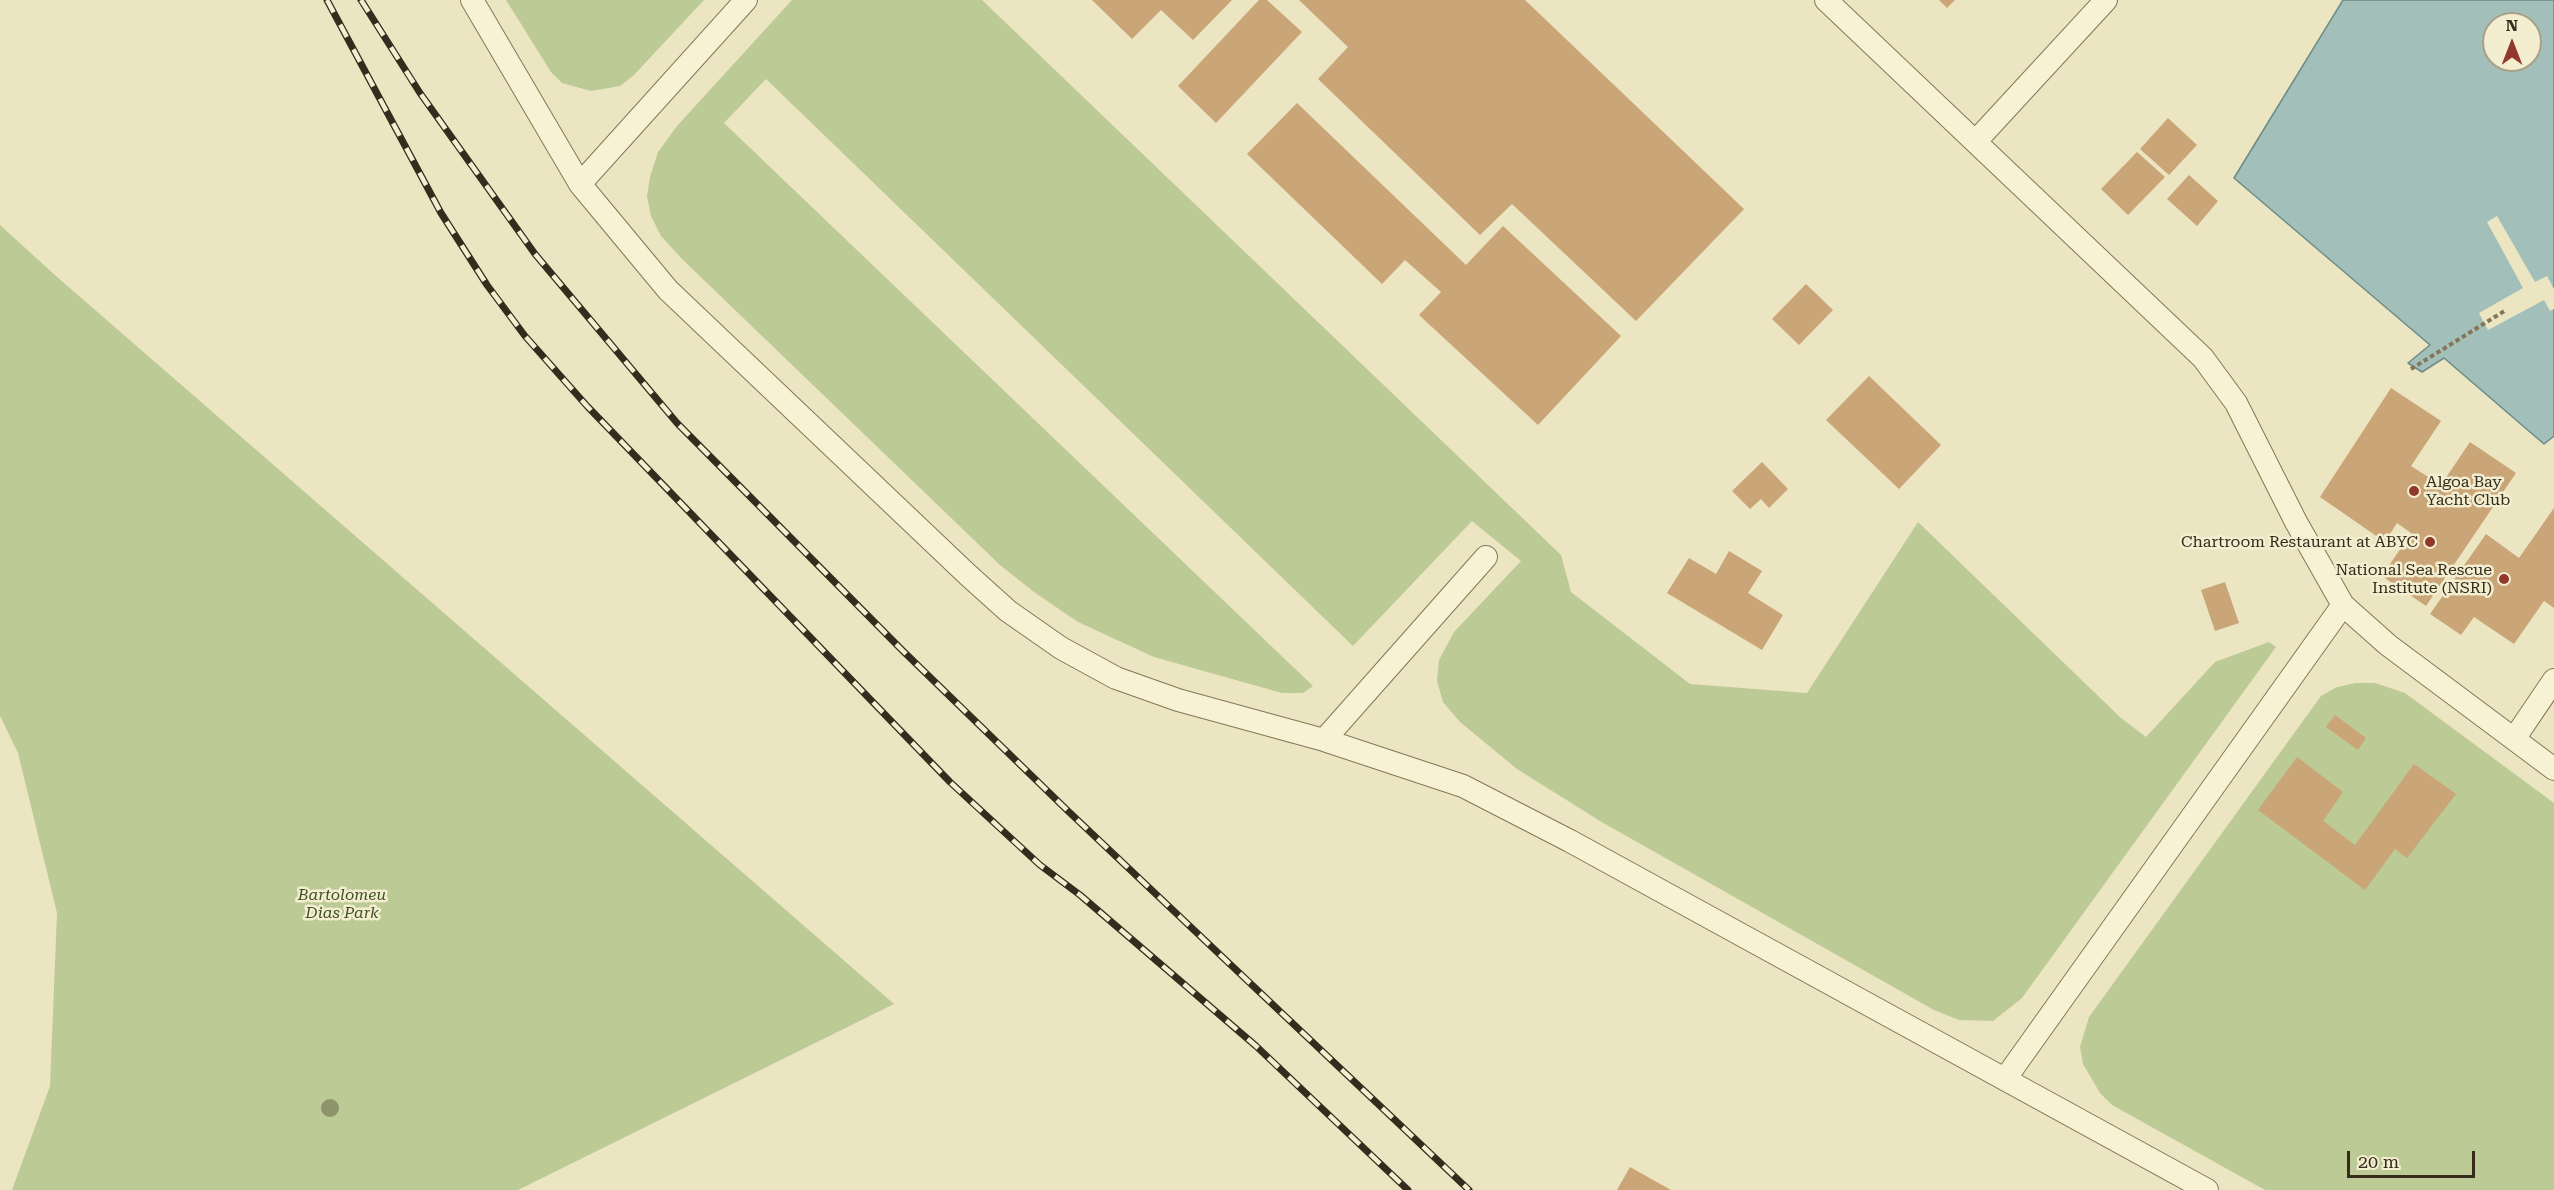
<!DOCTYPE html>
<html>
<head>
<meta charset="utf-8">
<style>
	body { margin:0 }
	#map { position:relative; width:2554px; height:1190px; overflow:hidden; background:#ece5c1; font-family:"Roboto Serif",serif }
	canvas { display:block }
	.north { position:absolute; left:2482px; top:12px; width:60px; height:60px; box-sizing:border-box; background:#f4eed0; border:2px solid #a8a088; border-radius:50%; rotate:0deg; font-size:16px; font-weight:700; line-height:24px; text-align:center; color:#352c1d }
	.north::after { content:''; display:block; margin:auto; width:21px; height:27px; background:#92382b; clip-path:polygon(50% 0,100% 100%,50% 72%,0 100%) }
	.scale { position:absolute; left:2347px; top:1151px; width:128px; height:27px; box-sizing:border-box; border:3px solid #352c1d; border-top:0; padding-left:8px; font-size:18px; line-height:21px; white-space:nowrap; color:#352c1d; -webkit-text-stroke:4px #f4eed0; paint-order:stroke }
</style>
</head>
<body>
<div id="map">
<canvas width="2554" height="1190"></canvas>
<div class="north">N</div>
<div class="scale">20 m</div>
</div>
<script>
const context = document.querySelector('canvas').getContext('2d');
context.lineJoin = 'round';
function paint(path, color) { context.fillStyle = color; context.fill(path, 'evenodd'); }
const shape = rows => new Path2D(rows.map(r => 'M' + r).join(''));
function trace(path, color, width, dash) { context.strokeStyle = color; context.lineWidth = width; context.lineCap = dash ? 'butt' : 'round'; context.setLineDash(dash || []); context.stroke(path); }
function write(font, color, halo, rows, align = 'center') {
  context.font = font + ' "Roboto Serif",serif'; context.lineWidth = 5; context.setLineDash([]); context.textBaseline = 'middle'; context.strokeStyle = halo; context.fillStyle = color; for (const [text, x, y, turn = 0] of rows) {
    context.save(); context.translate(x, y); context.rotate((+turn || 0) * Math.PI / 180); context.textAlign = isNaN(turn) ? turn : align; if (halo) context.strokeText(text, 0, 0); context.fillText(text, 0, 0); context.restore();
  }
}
paint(shape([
	[506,0,704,0,633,76,620,86,591,91,562,83,551,72],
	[792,0,982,0,1561,555,1571,592,1690,684,1807,693,1918,522,2121,718,2146,737,2215,662,2269,642,2276,647,2022,998,1993,1021,1959,1020,1934,1010,1600,821,1517,769,1460,722,1443,702,1437,681,1439,660,1454,632,1521,561,1472,521,1353,646,766,79,724,123,1313,686,1303,693,1282,693,1154,657,1078,622,1034,592,1000,565,682,259,661,236,651,216,647,196,650,177,658,152,677,126],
	[0,225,56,276,894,1004,518,1190,12,1190,50,1086,57,913,18,753,0,716],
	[2356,683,2375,683,2405,693,2554,803,2554,1190,2265,1190,2112,1105,2100,1093,2083,1064,2080,1047,2089,1017,2321,696,2337,687]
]), '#bcca95');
const water = shape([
	[2343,0,2554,0,2554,436,2544,444,2444,358,2422,372,2408,363,2430,345,2234,178,2343,0],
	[2494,24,2530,24,2530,60,2494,60,2494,24]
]);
paint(water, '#a3bfba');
trace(water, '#6b8c88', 1.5);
paint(shape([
	[2497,216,2535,282,2547,276,2554,289,2554,309,2550,311,2544,300,2488,330,2479,313,2523,288,2487,222]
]), '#ece5c1');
paint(shape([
	[1092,0,1232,0,1193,40,1161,10,1132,39],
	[1259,0,1267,0,1302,32,1216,123,1178,86],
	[1299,0,1525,0,1744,209,1636,321,1512,204,1480,235,1318,79,1348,47],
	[1939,0,1955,0,1947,8],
	[1297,103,1466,265,1503,226,1621,336,1538,425,1419,315,1441,292,1405,260,1382,284,1247,154],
	[2168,118,2197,145,2169,175,2140,149],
	[2137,152,2165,177,2128,215,2101,189],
	[2189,175,2218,201,2197,226,2167,199],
	[1806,284,1833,310,1799,345,1772,319],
	[1869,376,1941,445,1899,489,1826,420],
	[2391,388,2441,421,2411,466,2441,485,2470,442,2516,473,2426,606,2382,576,2411,533,2397,523,2385,542,2320,497],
	[1762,462,1788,489,1769,508,1761,499,1750,509,1732,491],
	[2554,508,2554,608,2544,601,2514,644,2474,617,2461,635,2430,614,2486,534,2519,558],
	[1729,551,1762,571,1748,593,1783,615,1762,650,1667,593,1689,558,1716,574],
	[2225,582,2239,623,2215,631,2201,590],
	[2335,715,2366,738,2358,750,2326,727],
	[2297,757,2343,792,2323,821,2355,845,2414,764,2456,794,2407,858,2395,849,2365,890,2258,810],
	[1630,1167,1671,1190,1617,1190]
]), '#c9a577');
const lane = shape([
	[472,0,580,184,668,290,968,575,1008,611,1061,648,1116,678,1178,700,1324,740,1463,786,1570,841,2207,1190],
	[1826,0,2203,358,2236,403,2296,522,2343,605,2388,645,2554,769],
	[1976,141,2106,0],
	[580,184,746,0],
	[2514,739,2554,680],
	[1324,740,1486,557],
	[2005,1079,2343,605]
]);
trace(lane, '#857659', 24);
trace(shape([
	[2411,369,2506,310]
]), '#857659', 4, [4.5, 3]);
trace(lane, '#f7f2d3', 22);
const rail = shape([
	[327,0,441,213,487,285,525,336,587,406,950,782,1040,865,1080,895,1256,1046,1408,1190],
	[361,0,420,93,535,254,677,423,903,651,1068,811,1469,1190]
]);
trace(rail, '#352c1d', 7);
trace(rail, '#f4eed0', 4.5, [14]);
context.fillStyle = '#8d946b';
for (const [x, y] of [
	[330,1108]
]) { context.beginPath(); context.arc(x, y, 9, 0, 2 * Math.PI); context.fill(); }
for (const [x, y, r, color] of [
	[2414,491,6,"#92382b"],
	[2430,542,6,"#92382b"],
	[2504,579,6,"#92382b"]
]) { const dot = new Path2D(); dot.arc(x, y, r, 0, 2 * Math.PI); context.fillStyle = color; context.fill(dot); trace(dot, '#f4eed0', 2); }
write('16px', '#352c1d', '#f4eed0', [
	["Algoa Bay",2426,482,"left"],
	["Yacht Club",2426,500,"left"],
	["Chartroom Restaurant at ABYC",2418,542],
	["National Sea Rescue",2492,570],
	["Institute (NSRI)",2492,588]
], 'right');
write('italic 16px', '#3f5124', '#f4eed0', [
	["Bartolomeu",342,895],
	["Dias Park",342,913]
]);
</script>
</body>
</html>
